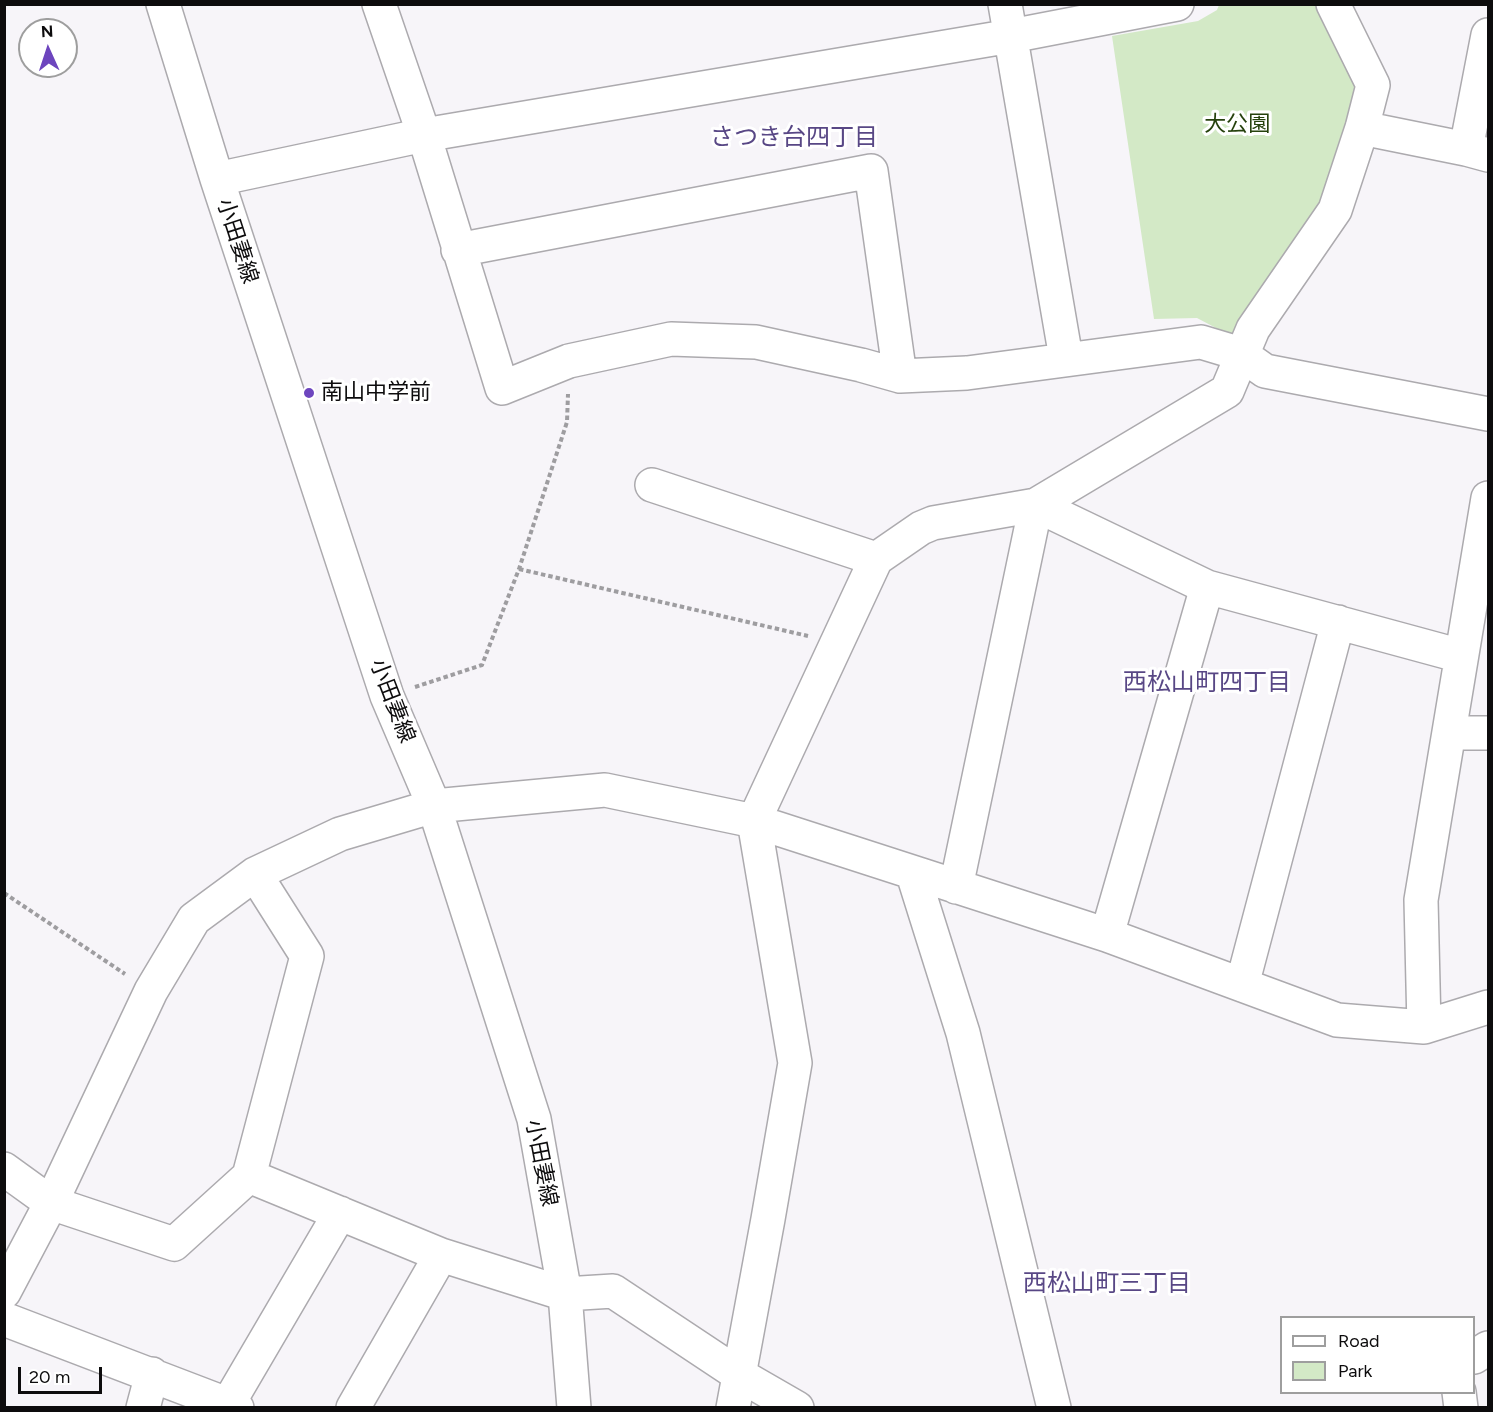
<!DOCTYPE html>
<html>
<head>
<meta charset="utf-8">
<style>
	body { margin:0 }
	#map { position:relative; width:1493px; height:1412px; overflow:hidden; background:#f7f5f9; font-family:Figtree,sans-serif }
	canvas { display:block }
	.frame { position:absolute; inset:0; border:6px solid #0d0c0d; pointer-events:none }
	.legend { position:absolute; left:1280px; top:1316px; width:195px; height:78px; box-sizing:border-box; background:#fff; border:2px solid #9e9e9e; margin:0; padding:8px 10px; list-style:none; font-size:18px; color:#0d0c0d }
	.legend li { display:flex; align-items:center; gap:12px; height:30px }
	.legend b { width:30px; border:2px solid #9e9e9e }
	.north { position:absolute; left:18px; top:18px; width:60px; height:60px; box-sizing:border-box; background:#fff; border:2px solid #9e9e9e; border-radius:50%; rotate:357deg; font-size:16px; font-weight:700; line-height:24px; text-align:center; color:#0d0c0d }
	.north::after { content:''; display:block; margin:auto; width:21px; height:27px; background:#6d45be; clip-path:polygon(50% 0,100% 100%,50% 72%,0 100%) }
	.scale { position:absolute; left:18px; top:1367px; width:84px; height:27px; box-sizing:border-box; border:3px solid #0d0c0d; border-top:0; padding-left:8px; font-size:18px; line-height:21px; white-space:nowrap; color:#0d0c0d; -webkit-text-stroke:4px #fff; paint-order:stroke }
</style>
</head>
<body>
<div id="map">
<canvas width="1493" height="1412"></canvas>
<div class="frame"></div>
<ul class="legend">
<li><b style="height:8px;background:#fff"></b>Road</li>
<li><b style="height:16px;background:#d3e9c6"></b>Park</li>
</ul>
<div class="north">N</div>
<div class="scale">20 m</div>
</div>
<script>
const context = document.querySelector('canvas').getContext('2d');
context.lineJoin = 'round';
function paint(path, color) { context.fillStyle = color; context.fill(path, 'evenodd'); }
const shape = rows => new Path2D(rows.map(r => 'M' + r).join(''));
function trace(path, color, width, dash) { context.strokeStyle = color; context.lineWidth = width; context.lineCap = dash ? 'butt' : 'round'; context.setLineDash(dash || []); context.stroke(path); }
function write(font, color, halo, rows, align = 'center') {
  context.font = font + ' Figtree,"Noto Sans JP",sans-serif'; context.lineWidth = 6; context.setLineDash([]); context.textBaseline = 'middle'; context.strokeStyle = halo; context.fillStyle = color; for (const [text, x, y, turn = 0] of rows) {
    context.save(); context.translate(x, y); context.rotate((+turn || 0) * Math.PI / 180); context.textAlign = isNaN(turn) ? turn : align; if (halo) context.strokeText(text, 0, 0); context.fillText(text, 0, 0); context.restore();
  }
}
paint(shape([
	[1219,5,1321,5,1357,73,1357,113,1327,200,1235,338,1197,318,1154,319,1112,36,1198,21,1217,10]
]), '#d3e9c6');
const minor = shape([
	[163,4,217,179,387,696,434,806,534,1119,565,1294,574,1408],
	[379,4,424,135,502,388,569,361,671,339,756,342,861,365,900,376,967,373,1201,342,1241,354,1265,371,1488,414],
	[1005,4,1066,358],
	[1362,128,1466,149,1488,155],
	[1466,149,1488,35],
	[217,179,424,135,1011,36,1177,4],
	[458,250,871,171,900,376],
	[652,485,876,559],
	[1036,505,1207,587,1461,656],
	[1450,733,1488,733],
	[913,874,963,1033,1054,1408],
	[956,887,1036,505],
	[1107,935,1207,587],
	[1242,985,1338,622],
	[1424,1027,1421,900,1488,498],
	[4,1169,51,1203,174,1244,249,1176,307,956,255,874],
	[249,1176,441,1255,353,1408],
	[441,1255,565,1294,613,1291,738,1374,797,1408],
	[4,1292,51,1203,151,991,194,919,255,874,340,834,434,806,605,790,754,821,1107,935,1337,1020,1424,1027,1488,1007],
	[4,1319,237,1408],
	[1474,1357,1488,1348],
	[1459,1392,1461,1408],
	[228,1404,340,1213],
	[143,1408,152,1374],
	[733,1408,768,1219,795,1063,754,821,876,559,921,528,933,523,1036,505,1227,391,1253,329,1335,210,1362,128,1373,85,1333,4]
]);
trace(minor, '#acaaae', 36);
trace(shape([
	[519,569,808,636],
	[415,687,482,665,519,569,567,422,568,394],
	[4,893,125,974]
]), '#9e9da0', 4, [4.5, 3]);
trace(minor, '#fff', 33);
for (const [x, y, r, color] of [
	[309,393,6,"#6d45be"]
]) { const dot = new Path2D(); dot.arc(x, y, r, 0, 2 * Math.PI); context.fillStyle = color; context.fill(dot); trace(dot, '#fff', 2); }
write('22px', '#26420d', '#fff', [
	["大公園",1237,125]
]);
write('22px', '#0d0c0d', '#fff', [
	["小田妻線",237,241,72],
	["小田妻線",392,701,69],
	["小田妻線",541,1163,79]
]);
write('22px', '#0d0c0d', '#fff', [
	["南山中学前",321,393]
], 'left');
write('24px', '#584785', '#fff', [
	["さつき台四丁目",794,138],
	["西松山町四丁目",1207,683],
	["西松山町三丁目",1107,1284]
]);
</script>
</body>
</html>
